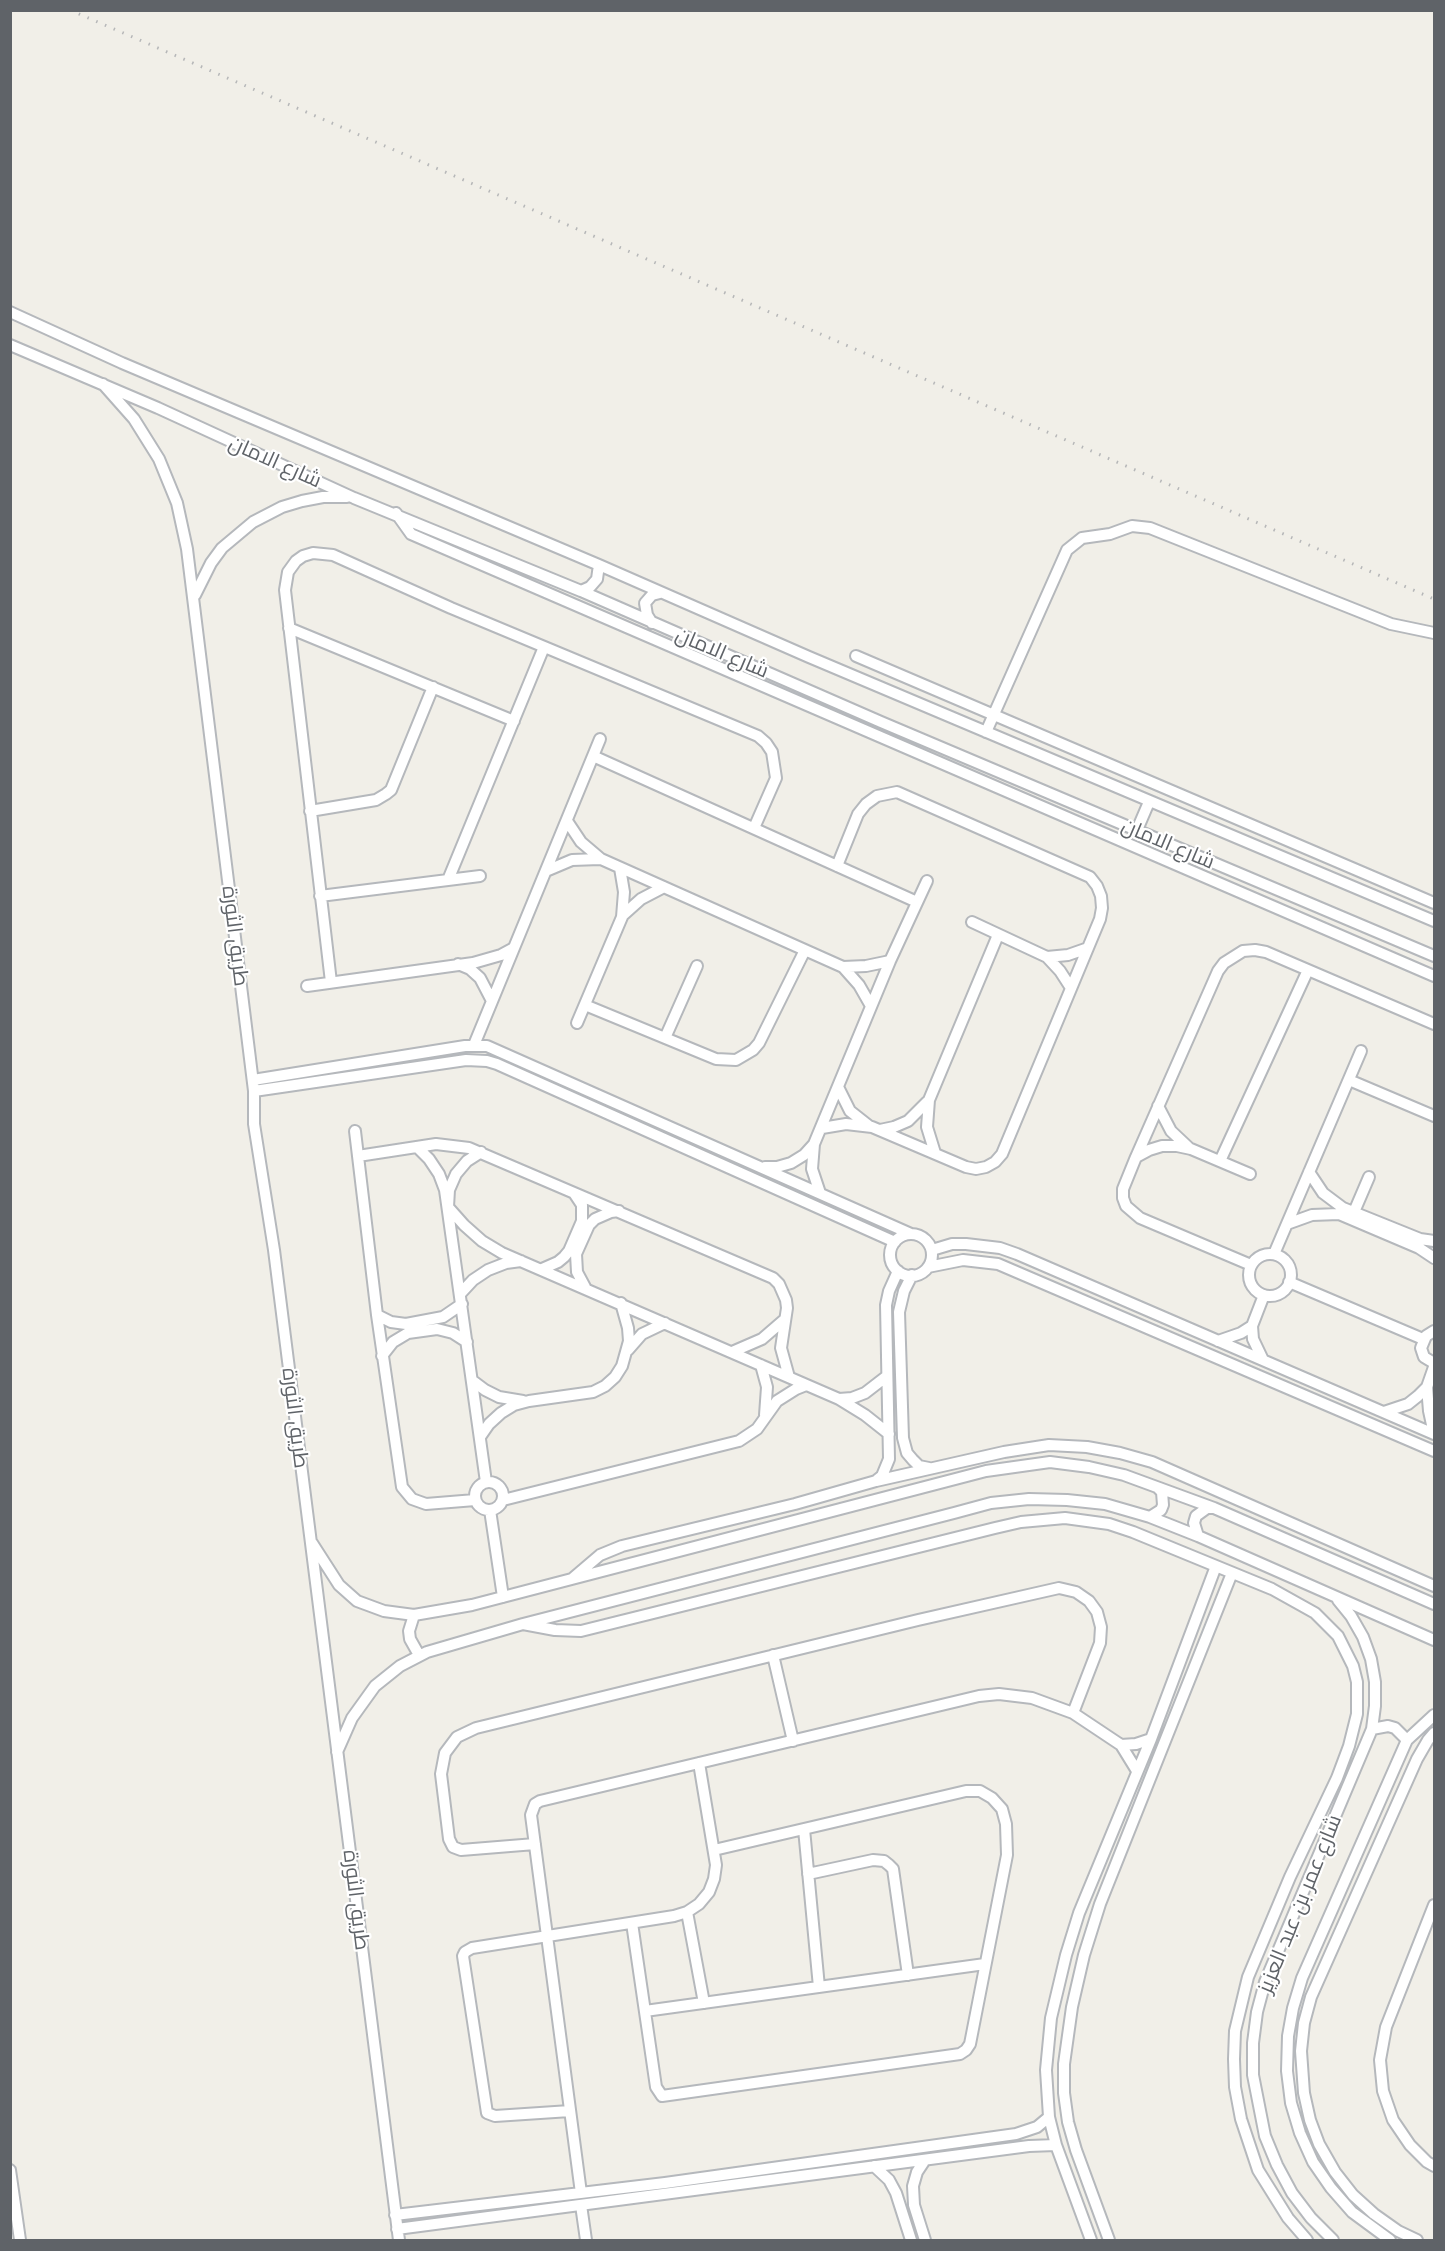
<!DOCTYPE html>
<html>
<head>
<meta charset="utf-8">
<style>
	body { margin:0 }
	#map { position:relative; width:1445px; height:2251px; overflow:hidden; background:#f1efe8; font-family:Mulish,sans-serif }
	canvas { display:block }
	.frame { position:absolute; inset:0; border:12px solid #5f6368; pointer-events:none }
</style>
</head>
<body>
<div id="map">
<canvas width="1445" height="2251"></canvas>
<div class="frame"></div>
</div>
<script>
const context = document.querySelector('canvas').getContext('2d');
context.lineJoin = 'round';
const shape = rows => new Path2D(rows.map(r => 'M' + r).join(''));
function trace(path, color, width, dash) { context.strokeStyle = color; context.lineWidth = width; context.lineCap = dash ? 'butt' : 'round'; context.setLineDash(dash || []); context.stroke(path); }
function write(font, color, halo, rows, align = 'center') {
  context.font = font + ' Mulish,Cairo,sans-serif'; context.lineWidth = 4.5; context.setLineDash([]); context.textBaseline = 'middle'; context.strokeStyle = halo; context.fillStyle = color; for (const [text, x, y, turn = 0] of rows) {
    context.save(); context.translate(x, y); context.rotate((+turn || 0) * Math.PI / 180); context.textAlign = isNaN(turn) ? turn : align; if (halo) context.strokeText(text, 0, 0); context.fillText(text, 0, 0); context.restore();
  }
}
const minor = shape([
	[10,312,122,363,599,565,809,657,1434,921],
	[10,345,158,408,354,498,581,591,881,722,1434,956],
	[103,384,134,419,159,459,177,503,187,549,254,1091,254,1124,274,1250,399,2240],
	[396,513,411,534,1434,976],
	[581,591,590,587,597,579,599,565],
	[195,595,211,563,222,548,253,522,282,507,302,501,323,497,347,497],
	[652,623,647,615,645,603,652,595,660,593],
	[289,628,514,721],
	[856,656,1434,903],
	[986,732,1067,550,1082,538,1110,534,1132,526,1150,528,1391,624,1434,633],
	[593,756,917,902],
	[310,811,376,800,386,794,391,790,433,687],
	[567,821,581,842,601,859,843,967,859,985,871,1006],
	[1137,830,1149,802],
	[546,871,572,860,600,859],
	[448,880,544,647],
	[320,896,480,876],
	[622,916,641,899,664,887],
	[972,922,1047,957,1060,971,1071,988],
	[1047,957,1068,955,1088,948],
	[458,964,470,969,480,978,492,1001],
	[843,967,866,966,890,961],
	[331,982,285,590,288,572,296,561,303,556,313,553,333,555,451,608,758,736,766,743,772,752,776,778,754,828],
	[307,986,473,963,501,955,514,948],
	[585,1005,716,1059,736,1060,753,1050,759,1043,805,950],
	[577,1023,622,917,624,892,620,868],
	[665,1038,697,966],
	[474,1045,600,739],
	[253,1080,465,1046,487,1046,911,1234],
	[1349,1080,1434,1116],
	[838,1087,850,1111,869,1126],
	[254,1091,466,1060,487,1061,497,1064,895,1242],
	[1158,1106,1171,1131,1188,1147],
	[822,1128,846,1124,872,1127,966,1167,976,1169,986,1167,995,1162,1002,1154,1100,919,1102,908,1101,896,1097,886,1090,877,897,792,877,796,866,804,858,814,837,866],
	[880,1130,894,1127,908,1121,927,1102],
	[355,1131,377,1315,402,1487,412,1499,426,1504,475,1500],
	[417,1147,429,1159,439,1174,445,1190,486,1482],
	[481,1152,467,1161,456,1174,449,1190,448,1207,464,1225,482,1241,502,1253,839,1399,865,1415,889,1434],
	[935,1153,927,1127,929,1100,998,935],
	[358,1156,436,1144,469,1148,773,1278,779,1284,786,1300,787,1308,781,1348,789,1377],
	[1136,1157,1149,1150,1162,1146,1177,1146,1191,1149,1250,1174],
	[1220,1161,1308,970],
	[765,1167,777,1167,791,1163,804,1155,814,1144],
	[1309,1172,1323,1193,1343,1208,1420,1239,1434,1241],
	[820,1193,812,1169,814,1144,890,961,927,881],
	[1354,1212,1369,1177],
	[1287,1224,1312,1215,1339,1214,1419,1248,1434,1258],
	'890 1255a21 21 0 1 1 42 0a21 21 0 1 1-42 0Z',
	[932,1250,952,1244,966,1244,1000,1248,1017,1254,1434,1434],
	[1274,1254,1361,1051],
	'1249 1275a21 21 0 1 1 42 0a21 21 0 1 1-42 0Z',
	[1251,1265,1140,1218,1126,1206,1123,1198,1123,1189,1136,1157,1218,971,1224,963,1243,951,1255,950,1266,952,1434,1024],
	[928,1267,963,1260,998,1264,1434,1451],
	[542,1269,558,1262,564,1257,569,1251,582,1221,582,1205,574,1193],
	[912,1275,904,1291,899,1312,903,1438,907,1453,913,1460,919,1466,929,1468],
	[1289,1282,1423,1339],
	[585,1287,577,1272,576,1254,589,1225,595,1219,611,1212,619,1211],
	[460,1294,473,1280,488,1270,506,1263,521,1261],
	[377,1315,391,1322,406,1324,443,1317,462,1304],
	[1434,1331,1426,1336,1421,1348,1424,1357,1434,1363],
	[1218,1341,1241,1333,1252,1326],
	[628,1350,642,1334,665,1323],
	[732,1352,762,1339,784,1320],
	[382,1356,393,1342,408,1333,437,1329,453,1333,467,1342],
	[1263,1360,1253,1339,1252,1326,1264,1295],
	[761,1365,767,1387,765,1415],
	[473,1381,485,1390,499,1397,523,1401],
	[1427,1387,1429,1411,1434,1434],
	[839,1399,852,1398,865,1393,887,1376],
	[1384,1412,1408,1404,1418,1396,1427,1387,1434,1367],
	[480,1437,489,1424,501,1413,514,1405,529,1401,593,1392,605,1386,615,1377,622,1366,629,1341,628,1328,621,1303],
	[877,1480,882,1476,889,1459,886,1305,889,1291,898,1271],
	'475 1496a14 14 0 1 1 28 0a14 14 0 1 1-28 0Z',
	[503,1500,739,1441,757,1429,777,1401,796,1389,806,1385],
	[490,1510,503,1597],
	[1150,1517,1161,1510,1163,1505,1162,1492,1158,1488],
	[1198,1536,1194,1523,1196,1516,1207,1508,1213,1508],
	[312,1543,339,1585,357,1601,384,1611,414,1615,472,1605,986,1471,1050,1462,1089,1467,1124,1475,1214,1508,1434,1604],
	[573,1578,600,1555,622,1546,795,1504,876,1481,1004,1452,1049,1445,1087,1447,1120,1453,1152,1462,1434,1586],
	[414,1615,409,1631,410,1639,419,1655],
	[523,1624,555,1630,581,1631,995,1528,1021,1522,1065,1518,1109,1524,1133,1532,1272,1589,1315,1613,1338,1636,1353,1666,1357,1682,1357,1714,1349,1746,1337,1778,1290,1877,1248,1977,1235,2031,1234,2059,1235,2087,1241,2119,1258,2170,1288,2218,1307,2240],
	[773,1655,793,1741],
	[1372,1729,1388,1726,1395,1728,1407,1740],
	[1121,1745,1136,1744,1151,1739],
	[337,1752,352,1718,375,1686,400,1666,427,1652,523,1624,954,1513,991,1503,1029,1499,1067,1500,1105,1504,1150,1517,1198,1536,1434,1640],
	[804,1829,819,1987],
	[535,1844,461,1850,453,1847,449,1839,441,1774,445,1753,457,1737,476,1728,918,1620,1059,1588,1076,1592,1089,1601,1097,1612,1101,1627,1100,1643,1073,1713],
	[808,1874,873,1860,884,1861,889,1865,893,1869,908,1975],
	[1434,1905,1386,2027,1380,2060,1383,2091,1393,2120,1410,2145,1427,2162,1434,2166],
	[687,1912,704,2003],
	[632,1923,656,2087,662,2096,960,2054,966,2050,970,2044,1007,1855,1006,1824,1002,1809,992,1798,980,1791,966,1791,714,1850],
	[645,2011,985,1964],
	[570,2111,495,2116,487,2113,463,1956,465,1952,472,1948,674,1916,687,1912,699,1904,709,1892,714,1879,716,1865,699,1763],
	[874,2166,889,2180,896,2193,911,2240],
	[10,2170,20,2240],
	[581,2193,531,1815,535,1804,540,1801,979,1696,999,1694,1032,1698,1073,1713,1121,1745,1137,1771],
	[581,2205,586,2240],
	[395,2215,665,2183,1016,2134,1037,2127,1049,2117],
	[397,2229,1029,2146,1056,2145],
	[925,2240,914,2205,913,2186,917,2172,925,2160],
	[1091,2240,1056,2145,1049,2117,1046,2070,1051,2018,1066,1955,1079,1913,1151,1739,1216,1566],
	[1109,2240,1076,2150,1068,2122,1064,2093,1064,2064,1072,2007,1084,1955,1100,1904,1232,1573],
	[1333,2240,1311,2218,1292,2193,1277,2165,1265,2136,1253,2075,1253,2043,1257,2012,1265,1982,1372,1729,1375,1706,1375,1682,1371,1659,1363,1637,1351,1616,1338,1600],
	[1390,2240,1352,2212,1331,2188,1313,2162,1300,2133,1291,2103,1287,2071,1288,2036,1293,2008,1302,1978,1407,1740,1434,1715],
	[1417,2240,1398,2231,1374,2214,1353,2195,1335,2172,1319,2144,1310,2120,1304,2093,1301,2051,1304,2023,1311,1997,1417,1759,1428,1740,1434,1733]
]);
trace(minor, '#b5b8bc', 14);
trace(minor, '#fff', 10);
trace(shape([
	[70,10,1434,599]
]), '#b6b7b8', 3, [1.5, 8]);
write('21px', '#5f6368', '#fff', [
	["شارع الامان",275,462,24],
	["شارع الامان",722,653,23],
	["شارع الامان",1168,844,23],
	["طريق الثورة",235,936,83],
	["طريق الثورة",295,1418,83],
	["طريق الثورة",356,1900,83],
	["شارع عمر بن عبد العزيز",1300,1904,-68]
]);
</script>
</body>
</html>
